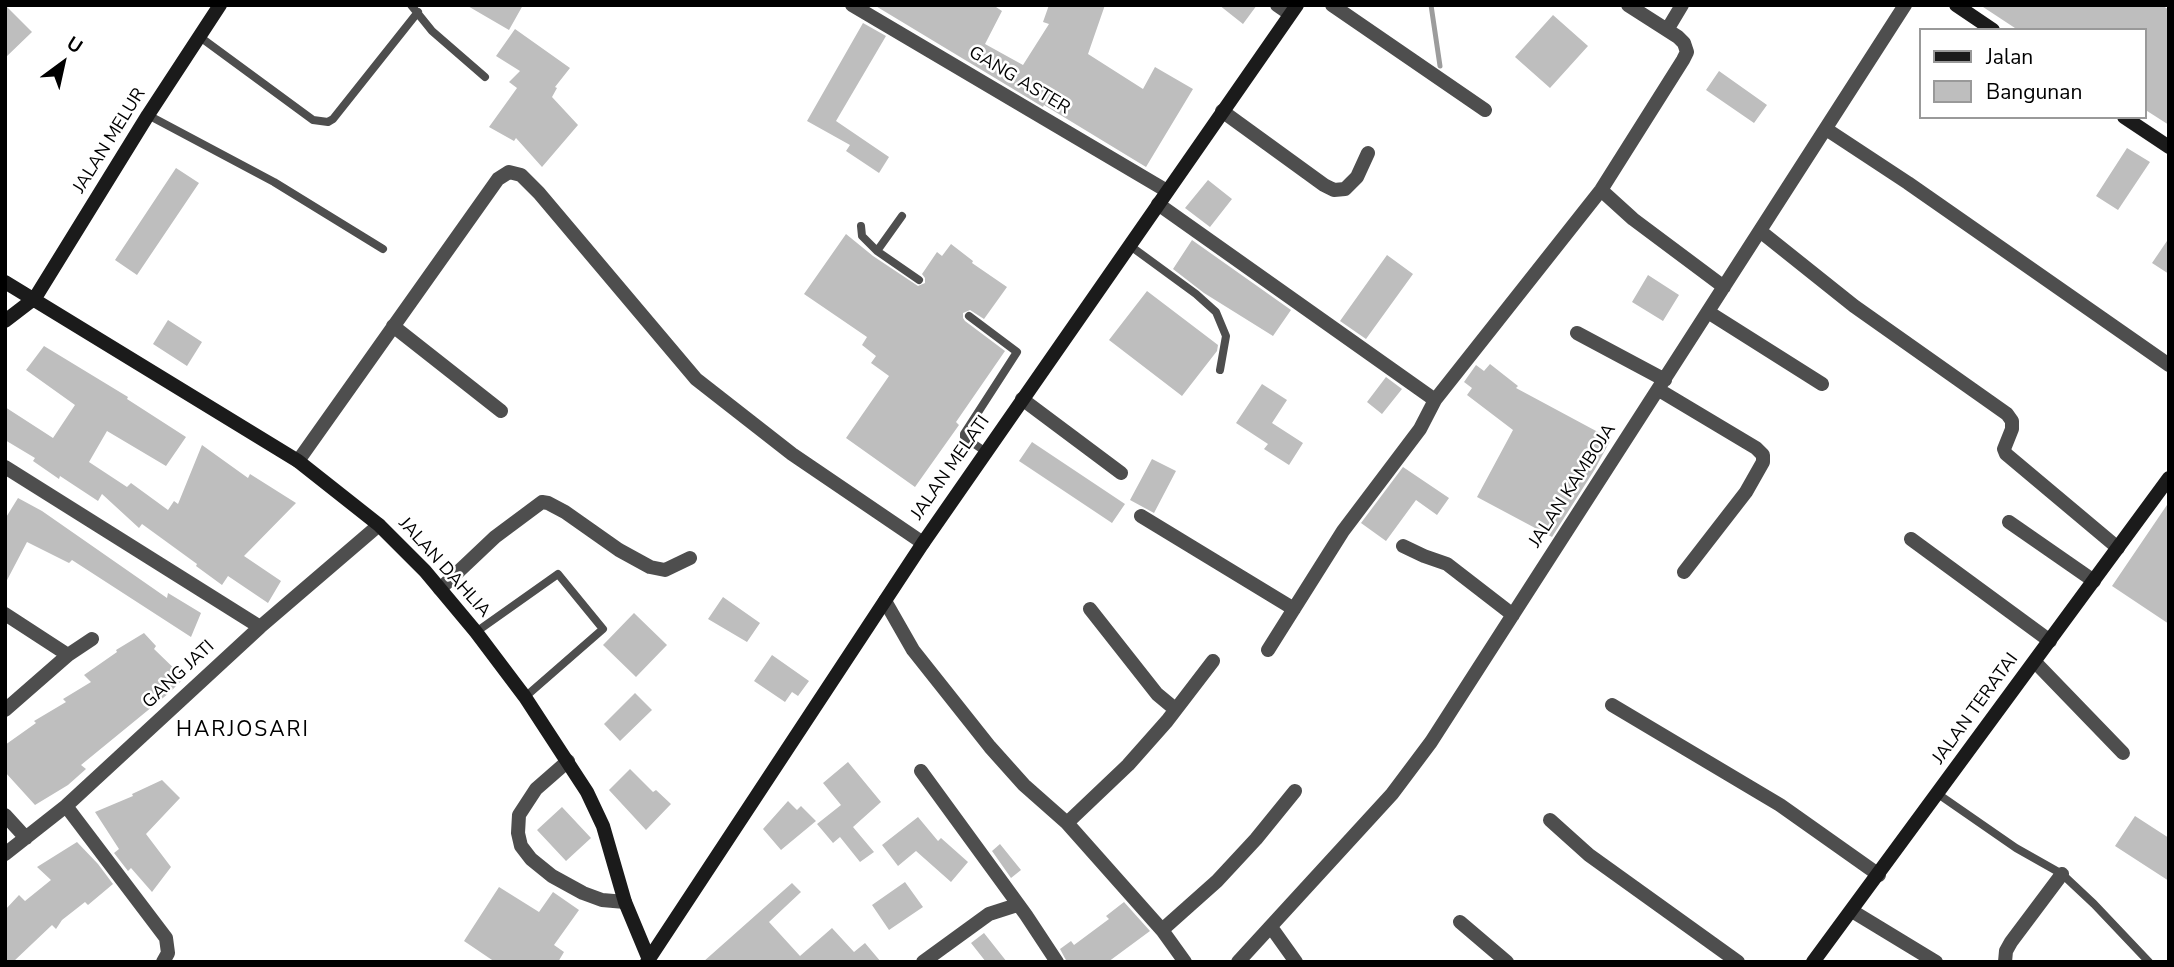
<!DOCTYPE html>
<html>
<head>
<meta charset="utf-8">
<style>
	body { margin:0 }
	#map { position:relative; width:2174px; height:967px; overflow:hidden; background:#fff; font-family:"Nunito Sans",sans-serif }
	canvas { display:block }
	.frame { position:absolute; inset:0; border:7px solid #000; pointer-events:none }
	.legend { position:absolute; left:1919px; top:28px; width:228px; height:91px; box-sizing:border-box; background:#fff; border:2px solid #999; margin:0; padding:9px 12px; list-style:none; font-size:21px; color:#000 }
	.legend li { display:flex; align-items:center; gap:14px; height:35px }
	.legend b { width:35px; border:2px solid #999 }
	.north { position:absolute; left:28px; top:28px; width:70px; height:70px; -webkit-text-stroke:5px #fff; paint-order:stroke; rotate:33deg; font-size:19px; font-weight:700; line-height:28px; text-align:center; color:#000 }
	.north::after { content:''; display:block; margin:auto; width:24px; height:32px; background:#000; clip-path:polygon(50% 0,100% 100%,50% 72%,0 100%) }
</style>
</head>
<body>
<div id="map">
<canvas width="2174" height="967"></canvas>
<div class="frame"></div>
<ul class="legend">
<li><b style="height:9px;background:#1b1b1b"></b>Jalan</li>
<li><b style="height:19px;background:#bebebe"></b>Bangunan</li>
</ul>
<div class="north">U</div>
</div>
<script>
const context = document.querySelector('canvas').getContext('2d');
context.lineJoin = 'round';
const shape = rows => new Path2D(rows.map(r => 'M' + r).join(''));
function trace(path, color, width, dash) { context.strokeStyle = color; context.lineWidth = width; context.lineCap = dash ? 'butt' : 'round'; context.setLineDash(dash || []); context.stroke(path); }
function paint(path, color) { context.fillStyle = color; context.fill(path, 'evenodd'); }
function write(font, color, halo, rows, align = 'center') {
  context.font = font + ' "Nunito Sans",sans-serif'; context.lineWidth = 5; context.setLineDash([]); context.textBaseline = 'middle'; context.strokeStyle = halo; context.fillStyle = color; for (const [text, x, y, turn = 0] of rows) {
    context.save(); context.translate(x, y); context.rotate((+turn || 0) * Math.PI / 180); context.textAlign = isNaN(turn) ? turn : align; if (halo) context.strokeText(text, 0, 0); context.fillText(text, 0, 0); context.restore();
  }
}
trace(shape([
	[1431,5,1440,66]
]), '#9c9c9c', 5);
paint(shape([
	[5,5,32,32,5,58],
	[466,5,523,5,509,30],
	[874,5,993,5,1002,11,985,44,1023,65,1049,24,1043,22,1049,5,1105,5,1088,54,1143,89,1155,67,1193,89,1146,167,1044,105,1043,107],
	[1219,5,1257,5,1243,24],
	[1980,5,2162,5,2169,10,2169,125,2144,109,2144,30,2018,30],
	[1553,15,1588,46,1550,88,1515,57],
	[863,23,886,36,836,121,889,157,879,173,846,151,850,145,807,121],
	[515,29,570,68,555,87,557,88,552,97,578,125,542,167,516,138,514,141,489,127,517,88,509,82,520,71,496,56],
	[1719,71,1767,105,1754,123,1706,90],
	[2127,148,2150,162,2118,210,2096,196],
	[176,168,199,183,137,275,115,260],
	[1208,180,1232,199,1210,227,1185,208],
	[846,234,873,256,918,286,925,283,925,278,922,274,937,252,942,256,951,244,973,261,972,263,1007,287,984,319,970,310,963,313,963,318,965,321,1005,351,956,422,959,425,915,487,846,438,889,376,871,363,876,356,862,345,867,337,804,294],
	[2169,238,2169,274,2152,263],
	[1192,240,1291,310,1273,336,1204,293,1173,269],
	[1387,255,1413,274,1366,339,1340,321],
	[1648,275,1679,295,1663,321,1632,302],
	[1147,291,1218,345,1217,351,1182,396,1109,340],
	[168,320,202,342,187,366,153,344],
	[44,346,128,397,127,399,186,437,166,466,107,431,89,462,127,487,131,483,168,510,174,501,178,504,202,445,248,478,250,474,296,503,244,556,281,581,268,603,228,576,222,585,196,566,197,564,142,524,139,528,102,494,98,501,60,476,59,479,33,461,35,458,5,440,5,407,53,438,75,405,26,370],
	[1490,364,1518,386,1516,388,1611,439,1595,469,1552,537,1477,497,1513,430,1467,395,1472,388,1464,382,1476,365,1484,371],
	[1386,377,1402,389,1382,414,1367,402],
	[1262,384,1287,400,1272,423,1303,443,1289,465,1264,449,1268,444,1236,423],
	[1032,442,1125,504,1112,523,1019,461],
	[1152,459,1176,471,1154,513,1130,500],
	[1403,467,1449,498,1437,515,1416,500,1386,541,1361,523],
	[18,498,42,511,167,598,168,593,201,613,191,637,72,560,69,563,27,542,5,584,5,519],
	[2169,502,2169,624,2112,586],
	[723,597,760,623,747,642,708,619],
	[634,613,667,645,636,677,603,645],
	[144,633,156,646,154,649,184,678,169,693,81,765,86,769,68,785,35,805,5,772,5,745,36,723,34,721,66,702,63,699,91,682,84,675,117,652,116,650],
	[772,655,809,681,798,696,792,692,785,702,754,681],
	[635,693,652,710,620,741,604,724],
	[848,762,881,802,853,827,874,852,860,862,840,837,833,843,817,824,841,805,823,783],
	[630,769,653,792,656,790,671,804,646,830,609,790],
	[162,780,180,798,146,834,171,867,152,892,131,868,128,871,114,853,119,849,95,812,133,796,132,794],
	[788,801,797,810,801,806,816,821,781,850,763,829],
	[562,807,591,838,566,861,537,830],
	[2135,816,2169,838,2169,881,2115,846],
	[918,817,938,841,941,838,968,862,951,882,916,851,898,866,882,845],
	[77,842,98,864,113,884,88,905,85,902,62,920,56,929,52,925,13,962,5,962,5,910,19,895,25,901,51,880,37,867],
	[1000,844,1021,870,1011,878,992,851],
	[905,882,923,907,889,930,872,905],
	[792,883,801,892,769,922,800,956,832,928,854,952,865,943,881,962,703,962],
	[499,887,539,912,553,892,579,910,554,945,564,952,558,962,495,962,464,941],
	[1124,902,1150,931,1108,962,1067,962,1060,949,1071,941,1074,945,1109,919,1106,916],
	[984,933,1007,962,986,962,971,943]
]), '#bebebe');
trace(shape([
	[411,5,432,31,485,77],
	[200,37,313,120,328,122,333,119,418,12],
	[148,115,274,182,383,249],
	[902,216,877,251,919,280],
	[861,226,862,236,877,251],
	[1129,245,1196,294,1216,312,1226,336,1220,370],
	[969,316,1017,352,964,434,964,437,986,452],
	[476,632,558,574,603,629,525,697],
	[1938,794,2016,848,2062,874,2094,904,2149,962]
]), '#4e4e4e', 8);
trace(shape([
	[852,5,1167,191],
	[1277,5,1290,14],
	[1332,5,1485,110],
	[1667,30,1682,5],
	[1222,111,1324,185,1334,190,1345,189,1357,177,1368,153],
	[1826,129,1908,183,2169,365],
	[1601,190,1633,219,1724,287],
	[1158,204,1435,400],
	[1760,231,1854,306,2007,414,2012,421,2012,429,2004,449,2006,454,2118,548],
	[1708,312,1822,384],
	[393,326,501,411],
	[1577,333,1665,380],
	[1659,390,1756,448,1763,455,1763,462,1746,492,1684,572],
	[1022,399,1121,473],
	[298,461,498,179,509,172,521,175,539,193,696,379,792,454,923,543],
	[5,467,260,627],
	[1141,516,1294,609],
	[2009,522,2094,581],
	[1911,539,2050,641],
	[1403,546,1424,556,1447,564,1513,615],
	[440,589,495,537,542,502,548,503,565,512,619,550,650,567,665,570,690,558],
	[885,601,913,650,990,747,1024,785,1067,823,1162,930,1185,962],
	[1090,609,1157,694,1175,709],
	[5,614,68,655],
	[1268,650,1343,531,1420,429,1435,400,1601,190,1683,60,1687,52,1684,43,1678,37,1628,5],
	[2035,662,2123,753],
	[1612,705,1780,805,1879,875],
	[5,710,68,655,92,639],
	[568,761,536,789,519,815,518,833,521,846,531,859,552,876,583,893,602,900,625,902],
	[921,771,1026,915,1057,962],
	[66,806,166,938,168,953,163,962],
	[5,815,26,838],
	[1550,820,1589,855,1738,962],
	[1067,823,1128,765,1167,721,1213,661],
	[5,854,66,806,260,627,379,525],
	[1852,911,1936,962],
	[1460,922,1507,962],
	[1271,927,1296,962],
	[1162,930,1217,881,1256,839,1295,791],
	[923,962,989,914,1017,905],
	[1238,962,1392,794,1431,742,1905,5],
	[2005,962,2006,951,2011,942,2062,874]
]), '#4e4e4e', 14);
trace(shape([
	[1956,5,1993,30],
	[2124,117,2169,147],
	[5,282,298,461,379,525,425,571,476,632,525,697,587,792,603,826,625,902,650,962],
	[5,321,35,298,148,115,220,5],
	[647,962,923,543,1297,5],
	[1813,962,2169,478]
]), '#1b1b1b', 14);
write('18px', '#000', '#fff', [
	["GANG ASTER",1019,81,31],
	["JALAN MELUR",110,141,-58],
	["JALAN MELATI",951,468,-55],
	["JALAN KAMBOJA",1573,486,-57],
	["JALAN DAHLIA",444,568,48],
	["GANG JATI",179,675,-43],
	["JALAN TERATAI",1976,709,-54]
]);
context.letterSpacing = '2px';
write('21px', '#000', '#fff', [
	["HARJOSARI",243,731]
]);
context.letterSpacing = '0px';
</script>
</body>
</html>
